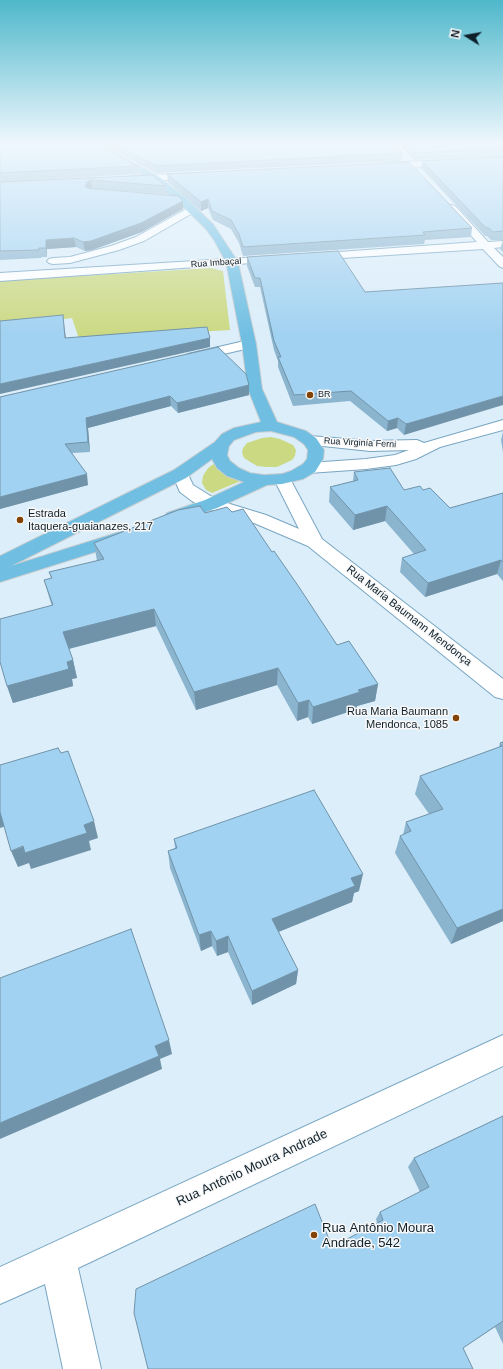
<!DOCTYPE html>
<html>
<head>
<meta charset="utf-8">
<style>
	body { margin:0 }
	#map { position:relative; width:503px; height:1369px; overflow:hidden; background:#dceefa; font-family:Arial,sans-serif }
	canvas { display:block }
	.north { position:absolute; left:447px; top:16px; width:40px; height:40px; -webkit-text-stroke:3px #f8f8f8; paint-order:stroke; rotate:281deg; font-size:11px; font-weight:700; line-height:16px; text-align:center; color:#0e202b }
	.north::after { content:''; display:block; margin:auto; width:14px; height:18px; background:#0e202b; clip-path:polygon(50% 0,100% 100%,50% 72%,0 100%) }
</style>
</head>
<body>
<div id="map">
<canvas width="503" height="1369"></canvas>
<div class="north">N</div>
</div>
<script>
const context = document.querySelector('canvas').getContext('2d');
context.lineJoin = 'round';
function paint(path, color) { context.fillStyle = color; context.fill(path, 'evenodd'); }
const shape = rows => new Path2D(rows.map(r => 'M' + r).join(''));
function trace(path, color, width, dash) { context.strokeStyle = color; context.lineWidth = width; context.lineCap = dash ? 'butt' : 'round'; context.setLineDash(dash || []); context.stroke(path); }
function write(font, color, halo, rows, align = 'center') {
  context.font = font + ' Arial,sans-serif'; context.lineWidth = 3; context.setLineDash([]); context.textBaseline = 'middle'; context.strokeStyle = halo; context.fillStyle = color; for (const [text, x, y, turn = 0] of rows) {
    context.save(); context.translate(x, y); context.rotate((+turn || 0) * Math.PI / 180); context.textAlign = isNaN(turn) ? turn : align; if (halo) context.strokeText(text, 0, 0); context.fillText(text, 0, 0); context.restore();
  }
}
paint(shape([
	[211,268,223,271,230,330,79,339,72,318,0,327,0,281],
	[271,437,280,439,293,445,296,450,295,456,292,460,277,467,267,467,257,466,244,458,242,453,243,448,247,443,262,438],
	[215,463,243,480,212,493,206,490,202,483,203,476,208,468]
]), '#ccd983');
const minor = shape([
	[503,157,503,163,383,169,378,166,383,163,503,157],
	[197,173,202,176,200,178,131,182,126,179,131,176,197,173],
	[451,205,455,206,488,242,503,241,503,247,494,248,503,257,503,268,499,266,483,249,311,260,307,259,305,257,307,255,311,254,477,242,446,208,451,205],
	[192,206,196,207,197,209,196,211,144,241,119,250,70,263,53,264,49,263,47,261,49,259,53,258,70,257,111,246,136,237,192,206],
	[276,256,280,257,282,259,280,261,0,281,0,273,276,256],
	[249,340,254,341,256,344,254,347,193,361,188,360,186,357,188,354,249,340],
	[503,420,503,430,440,447,416,459,396,465,366,469,309,473,303,472,301,468,303,464,309,463,366,459,395,455,409,450,370,451,304,444,302,441,304,438,310,436,370,441,417,440,424,443,503,420],
	[180,469,186,470,193,485,217,500,266,515,299,529,274,479,276,475,282,474,288,475,322,539,503,679,503,699,495,697,308,546,254,523,205,508,192,501,180,492,172,474,174,470,180,469],
	[503,1035,503,1066,78,1268,101,1369,63,1369,45,1284,0,1304,0,1267,503,1035]
]);
const major = shape([
	[92,142,100,142,110,150,158,176,186,198,213,224,238,262,256,344,262,389,277,422,306,431,316,438,324,450,323,459,315,472,303,479,282,484,267,485,217,508,179,521,173,522,167,521,164,517,167,513,205,500,244,482,227,476,217,468,212,459,186,478,11,566,123,531,130,533,132,537,130,541,0,582,0,556,174,470,215,442,222,434,234,428,261,422,248,389,242,344,226,262,214,240,205,228,178,202,152,180,104,154,93,146,92,142],
	[271,431,294,437,304,444,308,450,307,459,303,464,291,471,282,474,264,475,250,473,239,468,230,461,227,455,229,446,234,440,256,432,271,431]
]);
trace(minor, '#79a6c2', 2);
trace(major, '#caced0', 2);
paint(minor, '#fff');
paint(major, '#70bfe2');
paint(shape([
	[0,142,102,148,138,166,138,174,0,182],
	[103,142,392,142,402,153,401,161,156,173,111,149],
	[397,142,503,142,503,156,414,160],
	[503,157,503,252,500,249,503,240,491,240,487,236,485,236,421,168,422,161],
	[167,174,472,228,471,237,425,240,424,244,243,256,239,243,231,229,213,220,208,208,201,211,168,182],
	[152,175,166,186,167,194,91,189,183,209,142,232,92,250,85,251,76,247,47,249,47,257,41,257,41,258,0,260,0,182],
	[247,257,365,292,503,283,404,435,397,428,387,431,350,401,293,406,278,367,278,361,274,350,260,287,255,287,247,266],
	[249,385,249,395,178,413,171,406,88,428,90,452,72,453,88,485,0,509,0,397],
	[503,432,503,452,501,440],
	[354,472,404,490,423,490,450,508,503,493,503,581,497,574,425,597,400,572,402,558,414,554,385,521,353,530,329,502,330,487,353,481],
	[205,513,272,552,337,645,378,684,375,701,357,706,357,709,312,724,308,717,297,721,277,685,196,710,156,626,69,649,73,660,77,678,72,679,73,686,13,703,7,686,52,606,49,597,44,580,51,578,49,572,97,561,94,543],
	[503,742,503,921,451,944,395,853,400,836,403,835,406,822,429,814,415,794,420,776,499,747,500,743],
	[174,839,359,891,354,893,352,902,278,932,298,970,296,984,252,1005,228,952,217,956,212,946,201,951,170,868,168,851,175,848],
	[503,1116,503,1344,495,1327,463,1348,332,1247,377,1223,376,1219,380,1212,420,1192,408,1167,414,1158]
]), '#8bb5cf');
paint(shape([
	[91,180,92,188,88,190,85,186,87,182],
	[208,199,208,208,201,211,201,202],
	[183,201,183,209,142,232,92,250,85,251,83,242],
	[74,238,76,247,47,249,47,257,46,248,46,240],
	[63,315,64,324,67,347,65,338],
	[210,338,210,347,0,394,0,384],
	[249,385,249,395,178,413,177,403],
	[170,396,171,406,88,428,90,452,88,442,86,418],
	[503,396,503,405,404,435,406,424],
	[398,418,397,428,387,431,388,421],
	[87,474,88,485,0,509,0,497],
	[387,506,385,521,353,530,355,515],
	[501,560,497,574,425,597,428,583],
	[154,609,156,626,68,649,63,632],
	[73,660,77,678,72,679,73,686,13,703,7,686,67,662],
	[278,668,277,685,196,710,194,692],
	[378,684,375,701,357,706,357,709,312,724,313,707,358,690],
	[309,700,308,717,297,721,298,703],
	[0,811,6,826,0,828],
	[94,821,98,838,89,841,91,850,31,869,29,863,18,867,11,851],
	[363,874,359,891,354,893,352,902,271,935,272,919,351,878],
	[503,909,503,921,451,944,457,928],
	[211,931,212,946,201,951,199,935],
	[228,936,228,952,217,956,216,941],
	[298,970,296,984,252,1005,252,991],
	[169,1040,172,1054,160,1059,162,1069,0,1139,0,1123,155,1046]
]), '#7193a9');
const building = shape([
	[0,142,95,142,102,148,138,166,0,173,0,142],
	[112,142,392,142,402,153,156,166,112,142],
	[405,142,503,142,503,148,415,153,405,142],
	[503,157,503,231,493,232,489,228,486,228,422,161,503,157],
	[409,162,472,228,423,232,425,235,243,247,239,234,231,220,212,211,208,199,201,202,167,174,409,162],
	[152,175,166,186,91,180,87,182,85,186,87,188,178,196,183,201,141,223,91,241,83,242,74,238,46,240,46,248,39,248,39,250,0,251,0,182,152,175],
	[338,251,365,292,503,283,503,396,406,424,398,418,388,421,351,391,294,395,278,357,281,357,274,341,260,278,255,278,247,257,338,251],
	[63,315,65,338,207,327,210,338,0,384,0,321,63,315],
	[218,347,246,374,249,385,177,403,170,396,86,418,88,442,65,444,87,474,0,497,0,397,218,347],
	[390,468,404,490,420,486,423,490,430,488,450,508,503,493,503,562,501,560,428,583,402,558,426,550,387,506,355,515,330,487,358,480,354,472,390,468],
	[200,506,205,513,227,507,232,512,243,509,272,552,274,551,299,587,337,645,349,641,378,684,358,690,360,692,313,707,309,700,298,703,278,668,194,692,154,609,63,632,73,660,67,662,69,669,7,686,0,662,0,619,53,605,44,580,52,578,49,572,104,559,94,543,178,510,200,506],
	[503,742,503,909,457,928,400,836,411,831,406,822,443,809,420,776,502,746,500,743,503,742],
	[58,748,61,753,68,751,94,821,84,825,87,833,25,853,23,846,11,851,0,812,0,765,58,748],
	[314,790,363,874,351,878,355,886,272,919,298,970,252,991,228,936,216,941,211,931,199,935,168,851,177,848,174,839,314,790],
	[131,929,169,1040,155,1046,159,1056,0,1123,0,978,131,929],
	[503,1116,503,1321,463,1348,473,1369,148,1369,134,1313,136,1289,315,1204,332,1247,383,1220,380,1212,429,1187,414,1158,503,1116]
]);
paint(building, '#a2d2f1');
trace(building, '#7193a9', 1);
const sky = context.createLinearGradient(0, 0, 0, 334);
sky.addColorStop(0, '#4fb8cb');
sky.addColorStop(0.43, '#eff7fd');
sky.addColorStop(1, '#eff7fd00');
context.fillStyle = sky;
context.fillRect(0, 0, 503, 334);
for (const [x, y, r, color] of [
	[310,395,4,"#814204"],
	[20,520,4,"#814204"],
	[456,718,4,"#814204"],
	[314,1235,4,"#814204"]
]) { const dot = new Path2D(); dot.arc(x, y, r, 0, 2 * Math.PI); context.fillStyle = color; context.fill(dot); trace(dot, '#f8f8f8', 1.5); }
write('9px', '#0e202b', '#f8f8f8', [
	["Rua Imbaçal",216,263,-4],
	["Rua Virginía Ferni",360,443,3]
]);
write('9px', '#0e202b', '#f8f8f8', [
	["BR",318,395]
], 'left');
write('11px', '#0e202b', '#f8f8f8', [
	["Estrada",28,514],
	["Itaquera-guaianazes, 217",28,527],
	["Rua Maria Baumann",448,712,"right"],
	["Mendonca, 1085",448,725,"right"]
], 'left');
write('11px', '#0e202b', '#f8f8f8', [
	["Rua Maria Baumann Mendonça",409,616,38]
]);
write('13px', '#0e202b', '#f8f8f8', [
	["Rua Antônio Moura Andrade",252,1168,-25]
]);
write('13px', '#0e202b', '#f8f8f8', [
	["Rua Antônio Moura",322,1228],
	["Andrade, 542",322,1243]
], 'left');
</script>
</body>
</html>
